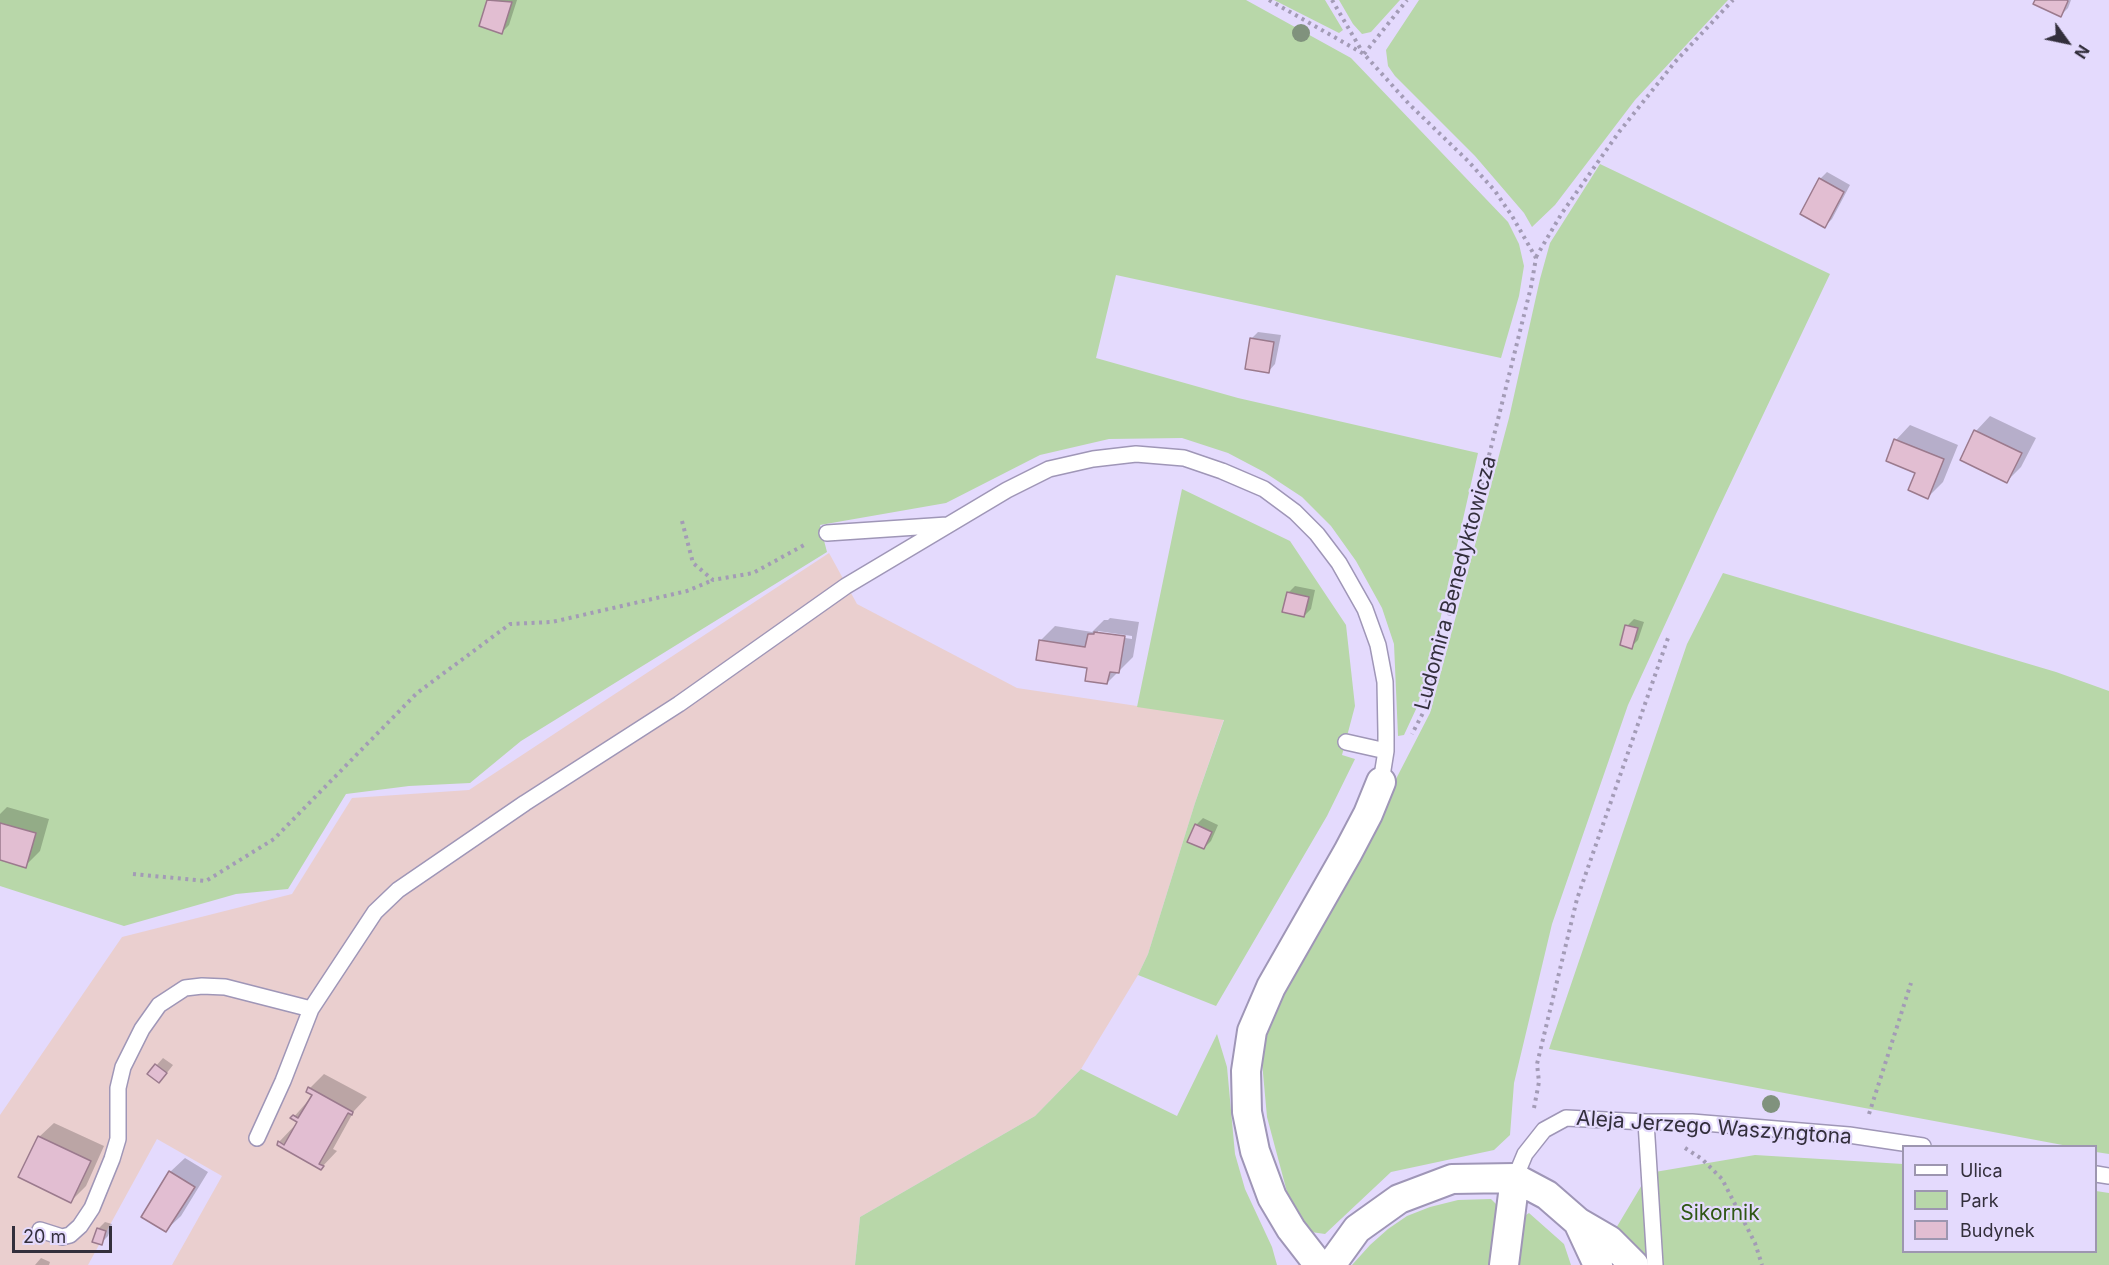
<!DOCTYPE html>
<html>
<head>
<meta charset="utf-8">
<style>
	body { margin:0 }
	#map { position:relative; width:2109px; height:1265px; overflow:hidden; background:#e4dafd; font-family:Inter,sans-serif }
	canvas { display:block }
	.legend { position:absolute; left:1902px; top:1145px; width:195px; height:108px; box-sizing:border-box; background:#e4dafd; border:2px solid #9d96b0; margin:0; padding:8px 10px; list-style:none; font-size:18px; color:#332f3c }
	.legend li { display:flex; align-items:center; gap:12px; height:30px }
	.legend b { width:30px; border:2px solid #9d96b0 }
	.north { position:absolute; left:2037px; top:12px; width:60px; height:60px; -webkit-text-stroke:4px #e4dafd; paint-order:stroke; rotate:123deg; font-size:16px; font-weight:700; line-height:24px; text-align:center; color:#332f3c }
	.north::after { content:''; display:block; margin:auto; width:21px; height:27px; background:#332f3c; clip-path:polygon(50% 0,100% 100%,50% 72%,0 100%) }
	.scale { position:absolute; left:12px; top:1226px; width:100px; height:27px; box-sizing:border-box; border:3px solid #332f3c; border-top:0; padding-left:8px; font-size:18px; line-height:21px; white-space:nowrap; color:#332f3c; -webkit-text-stroke:4px #e4dafd; paint-order:stroke }
</style>
</head>
<body>
<div id="map">
<canvas width="2109" height="1265"></canvas>
<ul class="legend">
<li><b style="height:8px;background:#fff"></b>Ulica</li>
<li><b style="height:16px;background:#b8d7a9"></b>Park</li>
<li><b style="height:16px;background:#e2bed2"></b>Budynek</li>
</ul>
<div class="north">N</div>
<div class="scale">20 m</div>
</div>
<script>
const context = document.querySelector('canvas').getContext('2d');
context.lineJoin = 'round';
function paint(path, color) { context.fillStyle = color; context.fill(path, 'evenodd'); }
const shape = rows => new Path2D(rows.map(r => 'M' + r).join(''));
function trace(path, color, width, dash) { context.strokeStyle = color; context.lineWidth = width; context.lineCap = dash ? 'butt' : 'round'; context.setLineDash(dash || []); context.stroke(path); }
function write(font, color, halo, rows, align = 'center') {
  context.font = font + ' Inter,sans-serif'; context.lineWidth = 4.5; context.setLineDash([]); context.textBaseline = 'middle'; context.strokeStyle = halo; context.fillStyle = color; for (const [text, x, y, turn = 0] of rows) {
    context.save(); context.translate(x, y); context.rotate((+turn || 0) * Math.PI / 180); context.textAlign = isNaN(turn) ? turn : align; if (halo) context.strokeText(text, 0, 0); context.fillText(text, 0, 0); context.restore();
  }
}
paint(shape([
	[829,553,857,604,1017,688,1224,719,1195,803,1148,954,1138,975,1081,1069,1035,1116,860,1217,855,1265,172,1265,222,1176,157,1139,88,1265,0,1265,0,1115,122,937,292,894,352,798,469,790]
]), '#eacfcf');
paint(shape([
	[0,0,1246,0,1351,58,1508,222,1519,244,1524,266,1519,296,1501,358,1116,275,1096,358,1238,398,1478,453,1431,660,1417,707,1404,735,1398,736,1394,644,1382,608,1356,561,1331,526,1302,497,1264,472,1228,453,1182,438,1109,439,1040,455,946,503,820,525,827,552,521,741,470,783,409,786,346,794,288,889,236,894,124,926,0,886],
	[1274,0,1325,0,1343,30,1339,33],
	[1339,0,1400,0,1371,32,1362,34,1353,24],
	[1419,0,1728,0,1635,100,1555,205,1532,227,1524,213,1475,156,1395,76,1388,66,1386,50],
	[1600,164,1830,274,1715,516,1628,705,1552,924,1514,1083,1510,1135,1494,1150,1391,1172,1325,1234,1311,1232,1287,1192,1267,1117,1261,1051,1274,997,1363,843,1430,713,1509,418,1540,279,1550,243],
	[1182,489,1290,541,1346,625,1355,706,1342,755,1355,759,1327,816,1216,1006,1138,975,1148,954,1195,803,1224,720,1137,707],
	[1723,573,2056,672,2109,691,2109,1154,2096,1152,2096,1146,2068,1146,1549,1049,1687,644],
	[1217,1034,1227,1067,1235,1154,1245,1189,1272,1247,1277,1265,855,1265,860,1217,1035,1116,1081,1069,1177,1116],
	[1755,1155,1903,1164,1904,1252,2096,1252,2096,1191,2109,1193,2109,1265,1594,1265,1649,1173],
	[1491,1199,1499,1207,1496,1235,1529,1213,1564,1244,1571,1265,1352,1265,1370,1245,1388,1229,1407,1216,1430,1207,1458,1200]
]), '#b8d7a9');
paint(shape([
	[489,0,517,0,509,25,502,32,481,25],
	[2037,0,2071,0,2068,8,2061,15],
	[1827,172,1850,185,1832,219,1825,226,1820,179],
	[1258,332,1281,335,1275,364,1268,372,1251,339],
	[1990,416,2036,438,2021,467,2007,481,1962,459,1976,431],
	[1910,425,1958,445,1943,482,1928,497,1916,472,1896,440],
	[1295,586,1315,590,1311,609,1304,616,1288,593],
	[1110,618,1139,622,1133,657,1107,683,1089,667,1040,641,1055,626,1092,632,1104,620,1108,620],
	[1098,631,1132,636,1132,639,1098,634],
	[1634,619,1644,622,1638,640,1631,647,1627,626],
	[7,807,49,819,40,851,25,866,0,859,0,814],
	[1203,818,1218,825,1211,841,1204,848,1196,825],
	[163,1058,173,1065,166,1074,149,1074],
	[324,1074,367,1097,354,1111,333,1149,337,1151,321,1168,279,1142,299,1121,293,1118,314,1094,310,1088],
	[54,1123,104,1146,86,1186,71,1201,39,1137],
	[185,1158,208,1172,181,1216,166,1230,170,1172],
	[105,1222,112,1224,108,1236,101,1243,98,1229],
	[41,1258,50,1262,49,1265,35,1265]
]), '#0003');
const building = shape([
	[487,0,512,2,502,34,479,26,487,0],
	[2035,0,2067,0,2068,1,2061,17,2033,4,2035,0],
	[1819,178,1844,192,1825,228,1800,214,1819,178],
	[1250,338,1274,342,1269,373,1245,369,1250,338],
	[1974,430,2022,453,2007,483,1960,460,1974,430],
	[1894,439,1944,459,1928,499,1908,490,1915,473,1886,461,1894,439],
	[1287,592,1309,597,1304,617,1282,612,1287,592],
	[1625,625,1638,628,1632,649,1620,645,1625,625],
	[1094,632,1125,636,1119,673,1110,672,1107,684,1085,681,1087,668,1036,660,1039,640,1085,647,1088,634,1094,634,1094,632],
	[0,823,36,833,26,868,0,860,0,823],
	[1195,824,1212,832,1204,849,1187,842,1195,824],
	[155,1064,167,1073,159,1083,147,1074,155,1064],
	[308,1087,353,1112,352,1115,348,1113,319,1164,324,1166,321,1170,277,1145,278,1141,284,1145,297,1122,290,1118,293,1115,298,1118,312,1095,306,1092,308,1087],
	[38,1136,91,1161,71,1203,18,1177,38,1136],
	[169,1171,195,1187,166,1232,141,1217,169,1171],
	[97,1228,106,1231,102,1245,92,1242,97,1228]
]);
paint(building, '#e2bed2');
trace(building, '#9b7a8d', 1.5);
const lane = shape([
	[827,533,947,525],
	[1346,742,1386,751],
	[1646,1122,1655,1265],
	[257,1138,283,1081,311,1009,375,912,398,890,525,803,679,704,846,586,1007,490,1049,469,1093,459,1136,454,1184,458,1222,471,1264,489,1295,512,1317,534,1339,563,1365,609,1378,645,1385,682,1386,733,1386,751,1381,782],
	[2096,1174,2109,1176],
	[1515,1178,1525,1154,1544,1130,1566,1118,1646,1122,1692,1122,1849,1135,1923,1146],
	[40,1230,62,1237,70,1235,80,1226,92,1208,112,1159,118,1139,118,1088,123,1067,142,1029,159,1005,185,988,202,986,225,987,311,1009]
]);
const street = shape([
	[1578,1222,1598,1265],
	[1319,1265,1291,1229,1272,1197,1255,1151,1247,1112,1246,1071,1252,1031,1271,987,1348,852,1368,814,1381,782],
	[1331,1265,1357,1229,1399,1199,1452,1179,1515,1178,1547,1195,1578,1222,1609,1240,1634,1265],
	[1504,1265,1515,1178]
]);
trace(lane, '#9f96b7', 18);
trace(street, '#9f96b7', 32);
trace(shape([
	[1269,0,1364,54,1409,104,1468,161,1495,191,1512,216,1536,258,1531,287,1433,680,1424,711,1412,734],
	[1332,0,1363,53],
	[1364,54,1407,0],
	[1536,257,1562,213,1619,132,1675,62,1733,0],
	[682,521,693,563,713,580,753,573,806,544],
	[133,874,206,881,274,839,417,693,510,624,552,622,687,591,713,580],
	[1534,1108,1539,1082,1537,1064,1577,899,1668,638],
	[1869,1114,1911,983],
	[1685,1148,1702,1159,1722,1179,1755,1243,1762,1265]
]), '#a39bb6', 4, [3, 4.5]);
trace(lane, '#fff', 15);
trace(street, '#fff', 28);
context.fillStyle = '#80927d';
for (const [x, y] of [
	[1301,33],
	[1771,1104]
]) { context.beginPath(); context.arc(x, y, 9, 0, 2 * Math.PI); context.fill(); }
write('21px', '#332f3c', '#e4dafd', [
	["Ludomira Benedyktowicza",1456,583,-75],
	["Aleja Jerzego Waszyngtona",1714,1128,4]
]);
write('21px', '#2f5714', '#e4dafd', [
	["Sikornik",1720,1214]
]);
</script>
</body>
</html>
